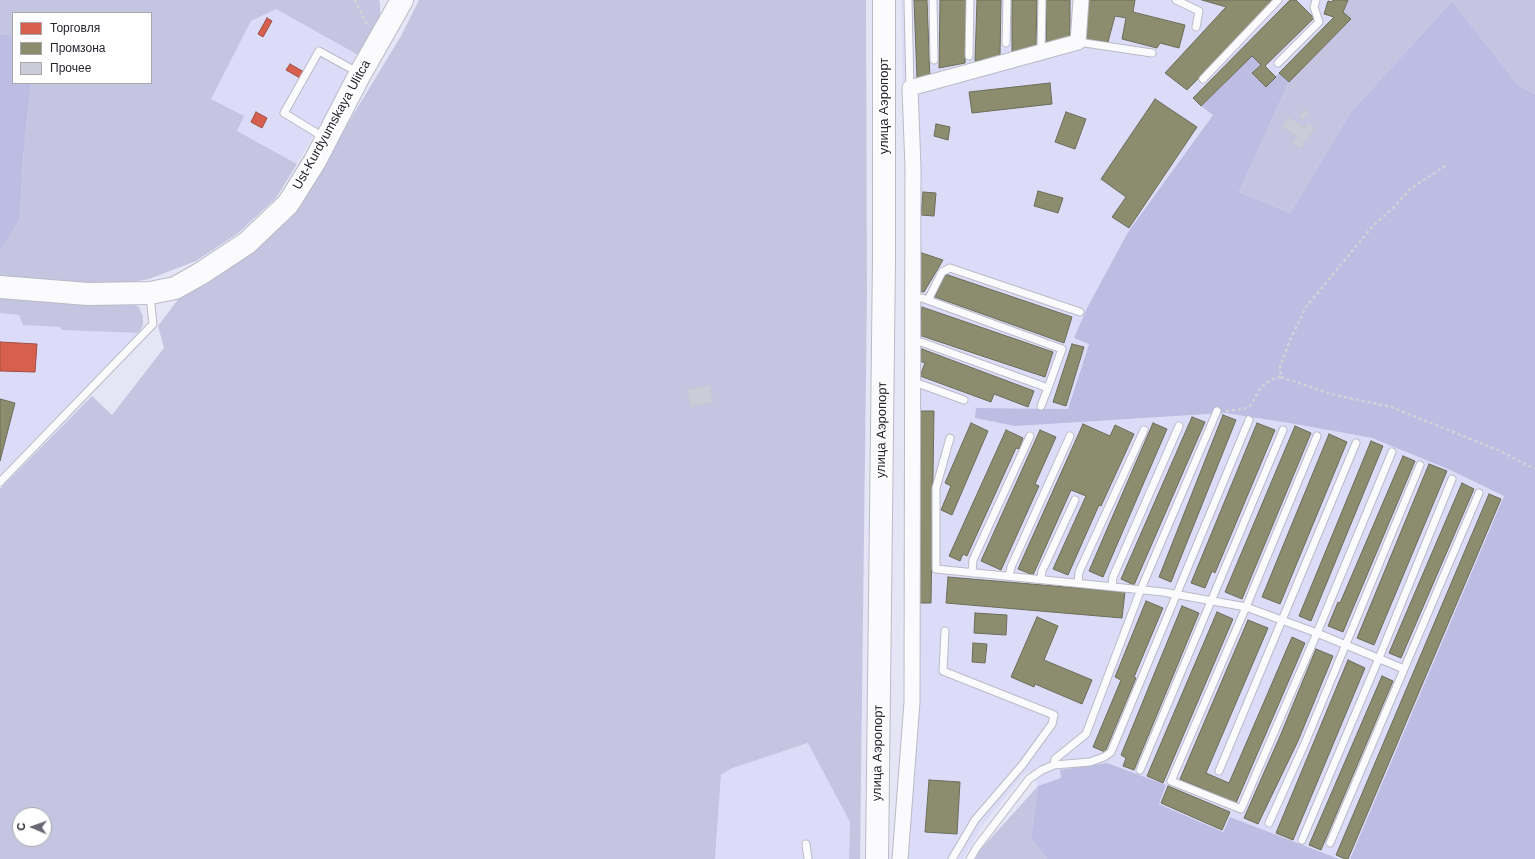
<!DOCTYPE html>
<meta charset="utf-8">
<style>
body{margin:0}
#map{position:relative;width:1535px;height:859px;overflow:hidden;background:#e5e5f6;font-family:Arial,sans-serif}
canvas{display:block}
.legend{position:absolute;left:12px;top:12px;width:140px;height:72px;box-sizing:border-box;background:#fff;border:1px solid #a8a8ac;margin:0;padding:5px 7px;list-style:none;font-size:12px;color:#252530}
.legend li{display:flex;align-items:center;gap:8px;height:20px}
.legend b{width:20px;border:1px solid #a8a8ac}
.north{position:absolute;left:12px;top:807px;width:40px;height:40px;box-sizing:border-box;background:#fff;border:1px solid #a8a8ac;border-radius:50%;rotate:272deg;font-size:11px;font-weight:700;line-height:16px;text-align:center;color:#252530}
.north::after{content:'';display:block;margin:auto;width:14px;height:18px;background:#686875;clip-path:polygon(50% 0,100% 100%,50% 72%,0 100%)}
</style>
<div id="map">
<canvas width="1535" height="859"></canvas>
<ul class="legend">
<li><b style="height:11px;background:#d6604d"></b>Торговля</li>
<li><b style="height:11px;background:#8c8c6e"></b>Промзона</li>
<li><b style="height:11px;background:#ccccd9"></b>Прочее</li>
</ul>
<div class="north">С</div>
</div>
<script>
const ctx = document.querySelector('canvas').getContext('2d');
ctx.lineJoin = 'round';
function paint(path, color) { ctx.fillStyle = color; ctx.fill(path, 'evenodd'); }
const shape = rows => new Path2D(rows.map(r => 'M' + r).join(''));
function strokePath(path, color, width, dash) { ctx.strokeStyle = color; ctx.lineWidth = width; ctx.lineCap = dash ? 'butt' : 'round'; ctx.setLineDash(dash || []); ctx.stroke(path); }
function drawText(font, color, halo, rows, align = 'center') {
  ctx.font = font + ' Arial,sans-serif'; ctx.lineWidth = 4; ctx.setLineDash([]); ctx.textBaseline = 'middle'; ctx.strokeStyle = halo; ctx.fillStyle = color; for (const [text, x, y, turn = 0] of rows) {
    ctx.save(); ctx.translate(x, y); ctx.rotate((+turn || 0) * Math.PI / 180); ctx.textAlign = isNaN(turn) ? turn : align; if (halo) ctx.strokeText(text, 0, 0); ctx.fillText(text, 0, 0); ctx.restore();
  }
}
const built = shape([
 [901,0,1348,0,1351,19,1279,73,1266,87,1252,73,1202,107,1213,114,1128,232,1087,308,1074,338,1089,343,1068,409,976,408,1082,421,1152,418,1225,413,1295,424,1372,438,1448,469,1504,496,1350,859,1339,859,1231,817,1223,832,1159,804,1166,785,1061,770,1062,778,1038,786,1031,770,1024,774,982,826,963,859,906,859,919,252,903,93],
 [276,8,360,56,297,164,236,131,210,99,251,21],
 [0,313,20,315,23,325,60,327,63,330,138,333,0,475],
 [809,743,850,822,849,859,715,859,721,775,730,769]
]);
const green = shape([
 [0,0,379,0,380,2,380,15,378,23,360,56,276,9,251,21,211,99,244,116,237,131,297,164,276,198,237,234,196,261,149,279,120,284,0,281,0,252,20,219,23,159,31,83,151,83,151,13,13,13,13,35,0,34],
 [419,0,866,0,867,295,860,859,849,859,850,822,808,743,730,769,721,775,715,859,0,859,0,489,92,396,112,415,164,348,158,326,180,297,294,212,401,36],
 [20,815,44,815,44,839,20,839],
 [1348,0,1535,0,1535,94,1519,86,1452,1,1350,113,1290,213,1239,192,1289,82,1351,19,1343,12],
 [0,296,131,304,139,307,143,317,143,325,138,333,62,330,60,327,23,325,19,315,0,313],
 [1038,786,1031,838,1047,859,975,859,981,849]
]);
const forest = shape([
 [1452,1,1519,86,1535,94,1535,859,1350,859,1504,496,1448,469,1372,438,1295,424,1225,413,1015,426,975,418,976,408,1068,409,1089,344,1074,338,1087,308,1128,232,1213,115,1201,106,1252,56,1261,65,1252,73,1266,87,1279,73,1289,82,1239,192,1290,213,1350,113],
 [0,34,13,35,13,83,31,83,23,159,20,219,0,252],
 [1107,763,1166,785,1159,804,1223,832,1230,817,1339,859,1047,859,1031,838,1038,786,1061,778,1060,770]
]);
const shops = shape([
 [267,18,272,21,263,37,258,34,267,18],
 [290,64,304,72,300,78,286,70,290,64],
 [256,112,267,118,262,128,251,122,256,112],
 [0,342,37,344,35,372,0,371,0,342]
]);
const industry = shape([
 [914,0,927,0,930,79,917,79,914,0],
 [940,0,966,0,965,63,939,68,940,0],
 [977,0,1001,0,1000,56,975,61,977,0],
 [1012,0,1037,0,1036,45,1012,52,1012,0],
 [1046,0,1070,0,1070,39,1046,44,1046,0],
 [1087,0,1135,0,1133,12,1185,25,1179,48,1160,43,1157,48,1122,39,1126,18,1115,16,1108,42,1084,39,1087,0],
 [1202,0,1271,0,1270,5,1187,90,1165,73,1226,7,1202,0],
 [1290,0,1296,0,1314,18,1265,66,1276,77,1266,87,1252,73,1261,65,1252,56,1201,106,1193,98,1290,0],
 [1333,0,1348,0,1343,12,1351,19,1289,82,1279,73,1334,17,1324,14,1328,1,1332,2,1333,0],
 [1050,83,1052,104,972,113,969,92,1050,83],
 [1155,99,1197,127,1129,228,1112,217,1126,197,1101,179,1155,99],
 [1066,112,1086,119,1075,149,1055,142,1066,112],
 [936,124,950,127,948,140,934,136,936,124],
 [1038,191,1063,198,1058,213,1034,206,1038,191],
 [923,192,936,193,934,216,921,215,923,192],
 [919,252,943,260,924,292,920,291,919,252],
 [945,274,1072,317,1064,343,935,297,945,274],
 [922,307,1053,352,1045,377,919,335,922,307],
 [1072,344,1084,347,1066,406,1053,402,1072,344],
 [922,349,1034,391,1028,407,994,394,991,402,920,376,925,363,917,360,922,349],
 [0,399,15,403,0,461,0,399],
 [918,411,934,411,931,603,917,603,918,411],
 [1223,415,1236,420,1171,582,1159,577,1223,415],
 [1192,417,1205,422,1134,585,1121,579,1192,417],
 [971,423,988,431,952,515,941,510,951,486,945,483,971,423],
 [1153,423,1167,429,1103,577,1089,571,1153,423],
 [1257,423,1275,430,1215,573,1212,571,1205,588,1191,583,1257,423],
 [1083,424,1110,436,1115,425,1134,434,1101,506,1099,505,1068,575,1053,569,1086,496,1071,490,1033,575,1018,569,1083,424],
 [1295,426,1311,433,1242,599,1225,592,1295,426],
 [1006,430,1023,438,1019,449,1016,448,967,556,963,554,960,561,949,556,1006,430],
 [1040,430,1056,437,1035,484,1039,486,1001,570,981,561,1040,430],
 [1329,434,1347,442,1280,604,1262,597,1329,434],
 [1371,441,1383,446,1311,621,1299,616,1371,441],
 [1403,456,1415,461,1343,632,1328,626,1338,602,1340,603,1403,456],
 [1429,464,1447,471,1374,645,1357,638,1429,464],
 [1462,483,1474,489,1401,658,1389,653,1462,483],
 [1489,494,1501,499,1348,859,1345,859,1336,855,1489,494],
 [948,577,1125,592,1122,618,946,603,948,577],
 [1146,601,1163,608,1134,677,1136,678,1105,752,1093,747,1121,680,1115,677,1146,601],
 [1182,606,1199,613,1134,770,1123,766,1126,758,1121,755,1182,606],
 [1217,612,1233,619,1163,783,1147,776,1217,612],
 [975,613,1007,615,1006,635,974,633,975,613],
 [1037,617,1058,626,1044,660,1092,680,1082,704,1035,684,1034,687,1011,677,1037,617],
 [1248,620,1268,628,1206,773,1229,783,1292,637,1305,643,1236,803,1180,779,1248,620],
 [973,643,987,644,985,663,972,662,973,643],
 [1316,649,1333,656,1298,741,1258,824,1244,818,1281,734,1316,649],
 [1348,660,1365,668,1293,840,1276,833,1348,660],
 [1382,676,1393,681,1321,850,1309,845,1382,676],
 [929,780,960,782,957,834,925,832,929,780],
 [1168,786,1230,812,1222,830,1161,803,1168,786]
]);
const building = shape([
 [1305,109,1309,112,1303,120,1299,117,1305,109],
 [1289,117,1305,128,1308,123,1315,128,1300,148,1292,143,1297,137,1282,126,1289,117],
 [710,385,713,402,691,407,687,390,710,385]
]);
const path = shape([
 [355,0,367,25],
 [1281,377,1331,394,1391,407,1498,450,1535,469],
 [1226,411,1244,409,1251,405,1261,387,1273,379,1281,377,1280,367,1290,340,1306,307,1372,227,1395,206,1410,189,1448,164]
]);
const lane = shape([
 [908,0,910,88],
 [933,0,934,60],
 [1176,0,1199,11,1196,27],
 [1078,42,1152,53],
 [1006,43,1007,0],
 [1041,53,1042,0],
 [969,56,970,0],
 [1278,63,1319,22,1314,7,1316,0],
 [1203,79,1278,0],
 [325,138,284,113,319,51,359,73],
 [928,300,942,272,950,268,1080,312],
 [913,342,921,342,1048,388,1062,349,922,298,913,298],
 [912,384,920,384,964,400],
 [1041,406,1048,388],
 [1317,436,1246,607,1171,781,1241,809,1317,633,1392,452],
 [950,438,936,488,936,569,1163,592,1246,607,1317,633,1404,669],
 [0,482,153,324,150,296],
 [972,573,973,560,1030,436],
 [1009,576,1011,567,1070,436],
 [1041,579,1042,571,1075,500],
 [1078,583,1079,572,1144,430],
 [1112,586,1113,577,1179,426],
 [945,631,943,671,1054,715,1052,724,1023,764,975,820,952,859],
 [1054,765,1055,759,1086,734,1141,589,1217,411],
 [1140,770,1283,430],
 [1219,771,1356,443],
 [1269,823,1305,743,1420,465],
 [1302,840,1379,658,1452,479],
 [1330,843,1479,493],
 [806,844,808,859],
 [970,859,977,847,1029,779,1042,770,1054,765,1090,762,1104,757,1111,752,1249,420]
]);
const street = shape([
 [900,859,912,702,913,168,910,88,1078,42,1081,0]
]);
const primary = shape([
 [0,287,88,294,150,293,175,288,200,274,247,243,288,204,315,161,360,74,402,0],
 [877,859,884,258,884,0]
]);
const streetNames = [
 ["улица Аэропорт",884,106,-90],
 ["Ust-Kurdyumskaya Ulitca",332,125,-61],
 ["улица Аэропорт",882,430,-89],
 ["улица Аэропорт",878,753,-89]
];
paint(built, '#dcdcf8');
paint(green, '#c5c5e2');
paint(forest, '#bdbce3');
paint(shops, '#d6604d');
strokePath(shops, '#a14e44', 1);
paint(industry, '#8c8c6e');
strokePath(industry, '#6d6d5b', 1);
paint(building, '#ccccd9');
strokePath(building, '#c6c6d3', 1);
strokePath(lane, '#babac7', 9);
strokePath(street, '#babac7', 17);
strokePath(primary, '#babac7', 24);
strokePath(path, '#d2d2d7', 2.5, [3, 3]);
strokePath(lane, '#fbfbfe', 7);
strokePath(street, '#fbfbfe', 15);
strokePath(primary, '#fbfbfe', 22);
drawText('13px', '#252530', '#fff', streetNames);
</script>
